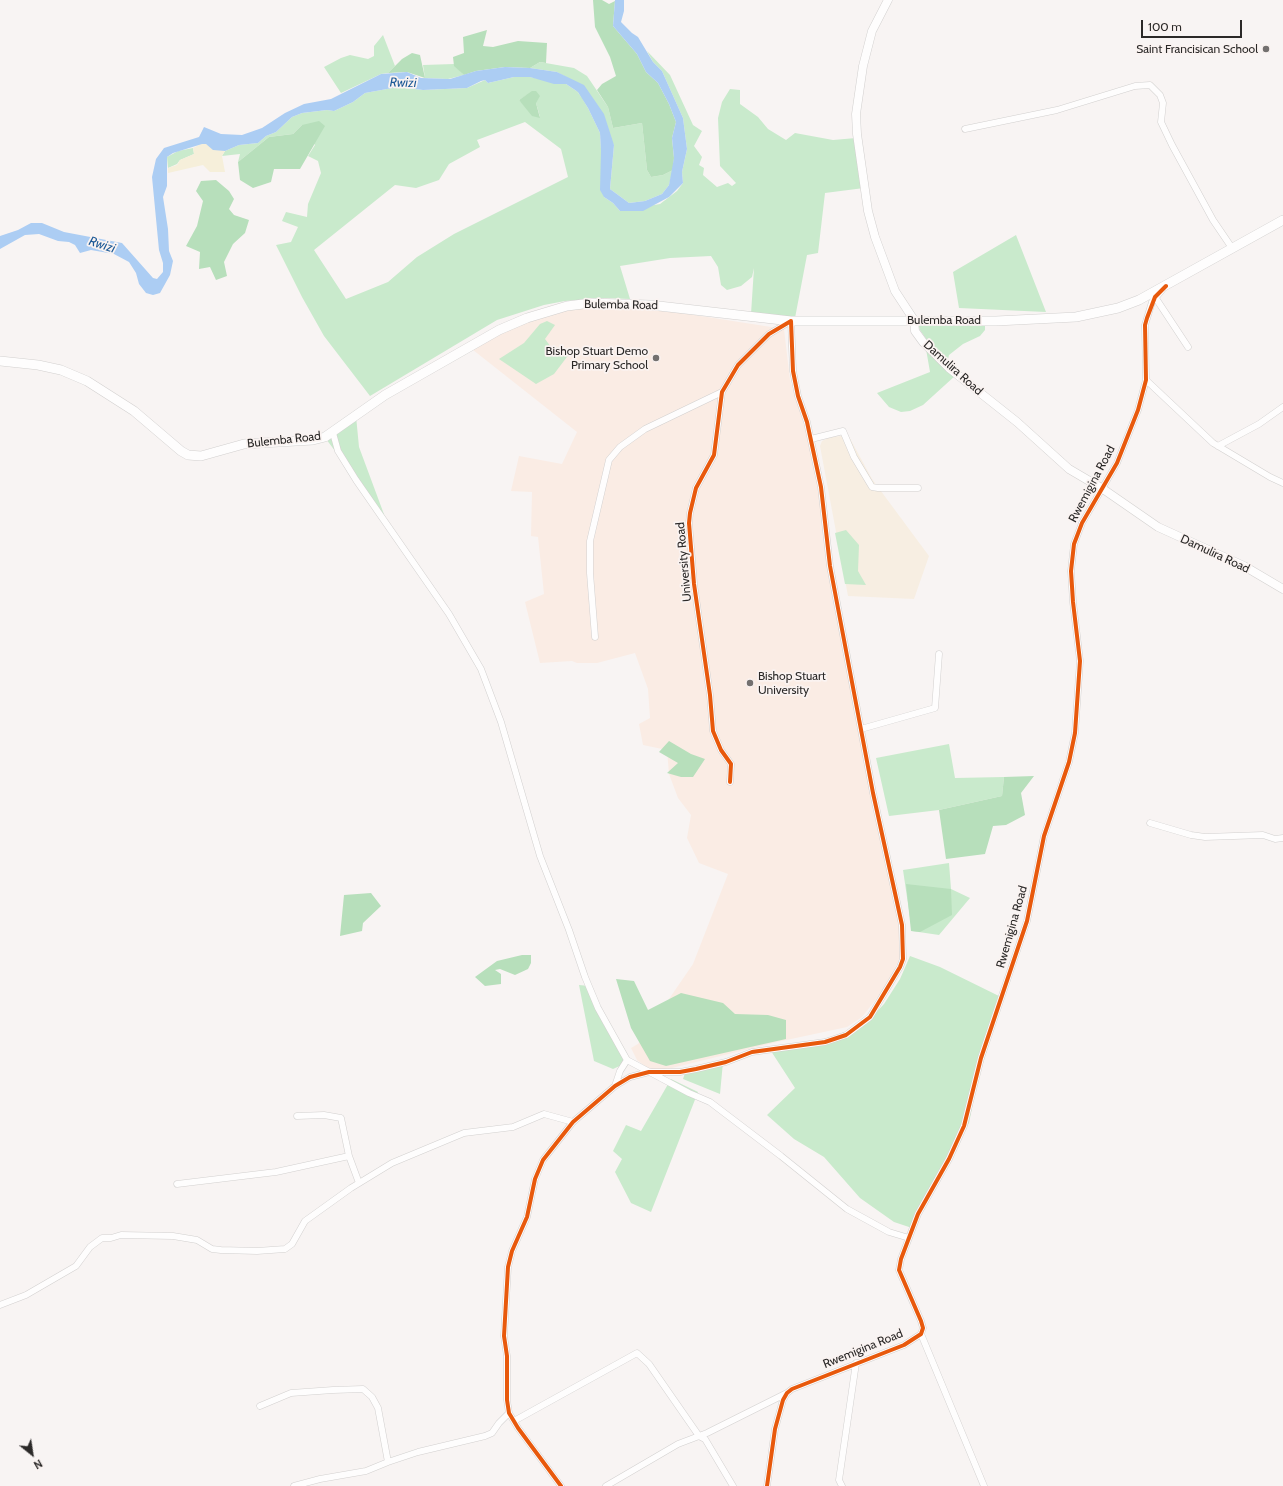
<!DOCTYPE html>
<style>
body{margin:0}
#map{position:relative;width:1283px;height:1486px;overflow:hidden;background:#f8f4f3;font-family:Cabin,sans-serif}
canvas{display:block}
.north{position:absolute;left:12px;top:1434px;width:40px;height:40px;-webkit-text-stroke:3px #faf3f1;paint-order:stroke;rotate:150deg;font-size:11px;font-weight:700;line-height:16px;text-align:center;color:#2b2928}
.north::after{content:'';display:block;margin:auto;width:14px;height:18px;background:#2b2928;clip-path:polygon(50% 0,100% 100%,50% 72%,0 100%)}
.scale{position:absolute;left:1141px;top:20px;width:101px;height:18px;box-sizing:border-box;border:2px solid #2b2928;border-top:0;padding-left:5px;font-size:12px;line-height:14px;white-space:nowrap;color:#2b2928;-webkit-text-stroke:3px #faf3f1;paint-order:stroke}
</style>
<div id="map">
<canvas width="1283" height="1486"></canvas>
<div class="north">N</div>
<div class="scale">100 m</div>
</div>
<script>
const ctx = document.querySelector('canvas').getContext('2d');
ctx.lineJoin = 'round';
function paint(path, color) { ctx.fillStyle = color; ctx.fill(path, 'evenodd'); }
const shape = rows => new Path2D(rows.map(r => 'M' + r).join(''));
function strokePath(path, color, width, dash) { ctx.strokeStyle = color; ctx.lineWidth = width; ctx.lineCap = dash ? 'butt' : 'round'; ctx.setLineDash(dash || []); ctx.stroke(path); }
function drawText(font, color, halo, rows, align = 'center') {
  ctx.font = font + ' Cabin,sans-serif'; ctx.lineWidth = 3.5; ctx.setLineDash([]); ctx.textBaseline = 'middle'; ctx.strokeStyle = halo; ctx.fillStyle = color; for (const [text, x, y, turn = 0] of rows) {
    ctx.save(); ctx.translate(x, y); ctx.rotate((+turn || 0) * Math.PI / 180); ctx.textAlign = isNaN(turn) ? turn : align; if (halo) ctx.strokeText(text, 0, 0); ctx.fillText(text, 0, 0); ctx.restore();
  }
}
const commercial = shape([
 [847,433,872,479,929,556,914,599,848,596,820,446,822,441,830,437,841,436]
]);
const education = shape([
 [606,307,675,312,784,329,790,380,809,440,819,491,902,936,900,957,888,984,862,1017,847,1027,777,1042,672,1068,656,1070,646,1067,637,1060,631,1048,638,1044,693,964,728,874,699,863,687,838,691,815,678,798,669,774,667,750,643,745,639,724,650,718,648,689,635,653,597,663,577,663,572,661,540,663,525,602,544,594,538,537,531,536,532,492,511,491,519,456,562,464,577,432,468,346,561,309]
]);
const green = shape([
 [383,35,395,66,388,73,381,74,341,93,324,67,341,58,350,55,368,59,374,56,374,46],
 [647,51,670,75,693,125,702,131,694,146,702,157,699,165,704,168,703,175,717,187,728,183,732,186,736,183,720,166,718,118,722,102,730,89,740,90,740,104,758,117,768,129,786,140,795,133,833,140,856,138,864,188,825,193,818,253,807,255,795,318,751,314,754,268,752,277,741,286,727,290,721,285,718,267,711,256,670,258,620,266,630,299,605,298,565,301,544,305,497,320,370,396,324,336,302,297,276,245,291,242,298,227,282,221,286,212,307,217,308,204,321,173,318,161,308,156,315,145,302,125,293,134,269,137,238,162,240,154,222,156,225,151,239,145,258,143,266,136,276,132,292,117,302,113,327,110,334,111,353,102,365,93,398,87,423,90,467,88,485,80,488,83,514,77,530,77,566,84,578,92,588,108,600,133,604,197,613,203,620,211,660,204,677,191,683,183,682,172,687,149,683,118,662,71,653,62],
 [527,95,536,103,540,117,519,100],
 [525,122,561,149,568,177,454,234,417,257,388,282,346,299,314,250,395,185,416,188,439,180,449,164,480,147,477,140],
 [540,62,574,68,587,76,608,107,613,128,642,123,647,170,651,177,663,175,673,170,669,185,662,194,645,201,629,203,610,189,614,145,568,78,557,72,530,68],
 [454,64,464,75,448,79,425,78,423,65],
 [193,148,194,154,180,160,177,164,168,168,167,157,178,151],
 [1016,235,1046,312,959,308,953,272],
 [985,320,985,330,980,336,963,344,949,355,948,359,929,343,920,330,917,321],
 [547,321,555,325,545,339,551,347,573,349,554,374,536,384,499,359,524,343,540,324],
 [926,349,956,375,923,405,910,411,901,412,889,407,877,393,930,372],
 [356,416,359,447,385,517,326,439],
 [846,530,859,545,858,571,866,585,845,584,835,533],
 [949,744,955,778,1004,777,1002,796,939,810,889,816,876,758],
 [949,863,951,889,970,898,939,935,912,931,903,870],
 [910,956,940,967,1003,998,977,1083,969,1123,912,1228,894,1222,860,1198,824,1157,794,1139,767,1115,795,1088,769,1048,826,1040,866,1023,884,1004,900,979],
 [579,985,589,986,601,1010,628,1055,624,1064,613,1069,594,1061],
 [723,1062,720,1094,683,1079,685,1073],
 [671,1079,698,1092,651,1212,631,1203,615,1172,622,1159,613,1151,626,1125,641,1131]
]);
const forest = shape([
 [593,0,602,0,609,4,615,1,613,26,637,54,646,72,658,83,669,104,676,122,672,138,674,158,673,170,663,175,651,177,647,170,642,123,613,128,608,107,597,90,602,84,616,76,610,57,595,27],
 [487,30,483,46,493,47,518,41,547,43,546,63,540,62,530,68,505,67,476,71,464,75,454,66,453,57,464,53,463,37],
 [412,53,420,55,425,78,407,72,388,73,402,59],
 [532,91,536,91,540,96,536,103,540,118,532,116,519,100],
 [319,121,325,126,300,169,274,169,271,182,253,188,240,180,238,162,269,137,293,134,302,125],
 [216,180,229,191,234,199,229,209,234,215,249,220,245,233,233,244,224,262,227,276,216,280,210,267,199,269,200,252,186,246,197,226,203,201,196,191,201,181],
 [669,741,691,754,705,759,693,777,681,777,667,773,678,763,659,752],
 [1034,776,1021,793,1025,815,1006,825,993,826,985,854,946,859,939,810,1002,796,1004,777],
 [906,884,951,889,952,915,920,932,911,931],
 [371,893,381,906,363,923,362,931,340,936,344,895],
 [522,955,531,955,531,963,528,969,515,975,500,969,495,970,501,974,501,984,485,986,475,977,497,961],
 [616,979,634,981,648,1010,681,993,723,1003,735,1014,768,1015,786,1020,786,1039,666,1066,650,1061,631,1028]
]);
const sand = shape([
 [201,144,206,144,225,151,222,156,225,172,210,172,203,165,168,173,168,168,177,165,180,160,194,154,193,148]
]);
const water = shape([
 [615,0,624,0,624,11,621,22,632,33,638,37,653,62,662,71,683,118,687,149,682,172,683,183,669,197,643,211,620,211,613,203,604,197,600,190,601,151,600,133,588,108,578,92,566,84,554,84,530,77,514,77,488,83,485,80,481,81,467,88,423,90,398,87,365,93,353,102,334,111,327,110,302,113,292,117,276,132,266,136,258,143,239,145,225,151,213,150,206,144,202,144,173,153,167,157,167,186,163,197,168,229,169,251,173,261,170,275,160,293,153,295,146,293,139,284,136,273,129,262,114,254,91,250,80,253,75,245,69,242,58,241,39,234,25,235,0,249,0,236,18,230,31,223,42,223,64,232,122,243,153,278,157,279,163,272,163,263,159,250,152,177,156,159,164,148,199,137,204,127,221,134,242,135,262,128,285,113,304,104,331,99,381,74,407,72,421,78,450,79,476,71,505,67,530,68,557,72,584,85,604,114,614,145,610,189,629,203,645,201,662,194,669,185,674,158,672,138,676,122,669,104,658,83,646,72,637,54,613,26]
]);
const minor = shape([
 [965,129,1057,110,1135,86,1150,85,1160,95,1163,103,1161,122,1172,145,1213,220,1232,248],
 [1155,297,1188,347],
 [1146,380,1213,443,1270,477,1283,483],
 [333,433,338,451,356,480,449,614,481,669,501,722,540,856,569,930,585,977,598,1008,627,1060,689,1093,710,1102,781,1156,847,1209,889,1232,909,1238],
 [811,439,843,431,854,457,872,487,878,488,918,488],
 [1218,446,1259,424,1283,407],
 [595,637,590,573,590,541,609,460,620,447,645,429,722,392],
 [861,729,935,708,939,654],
 [1150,823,1191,835,1205,837,1263,835,1275,839,1283,838],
 [615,1086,620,1071,627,1060],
 [297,1116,324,1115,341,1118,349,1156],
 [177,1184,276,1172,349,1156,359,1183],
 [0,1305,26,1295,76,1266,90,1247,102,1238,111,1238,121,1235,173,1236,197,1240,212,1249,221,1250,257,1251,285,1249,292,1244,305,1221,351,1188,392,1163,464,1133,513,1127,544,1114,573,1122],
 [921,1334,984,1486],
 [260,1406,291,1393,333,1390,363,1389,372,1397,378,1408,388,1462,418,1452,485,1436,492,1433,499,1423,509,1413],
 [514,1421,637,1353,649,1364,699,1436,705,1439,733,1486],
 [294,1486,320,1479,366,1471,388,1462],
 [561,1486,518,1428,509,1413,507,1400,507,1356,504,1336,508,1267,512,1251,527,1217,535,1179,543,1160,573,1122,615,1086,630,1077,649,1072,680,1072,696,1069,726,1062,752,1052,825,1042,846,1035,870,1017,900,967,903,959,902,925,873,793,830,566,821,487,807,422,798,396,793,371,791,321,769,334,738,365,722,392,714,455,696,488,690,513,689,523,694,584,710,695,713,731,721,750,731,764,730,782],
 [606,1486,678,1444,707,1433,787,1393],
 [767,1486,775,1429,783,1400,787,1393,792,1389,904,1345,921,1334,923,1328,921,1321,899,1270,901,1259,918,1214,949,1159,964,1126,981,1058,1027,921,1044,836,1069,762,1075,733,1080,661,1073,602,1071,571,1074,544,1082,523,1117,463,1138,410,1146,380,1145,325,1152,302,1162,290],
 [842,1486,839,1480,856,1363]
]);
const tertiary = shape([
 [888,0,872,31,863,66,856,114,857,134,868,211,875,237,895,291,914,320,915,331,923,342,949,368,1017,422,1069,469,1103,489,1158,527,1244,566,1283,589]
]);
const secondary = shape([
 [0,361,38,365,61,370,87,381,134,411,181,451,188,455,201,456,244,444,313,440,325,437,385,395,499,330,527,318,567,306,591,303,650,305,791,321,996,321,1076,317,1118,308,1139,300,1283,220]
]);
const cycleway = shape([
 [561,1486,518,1428,509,1413,507,1400,507,1356,504,1336,508,1267,512,1251,527,1217,535,1179,543,1160,573,1122,615,1086,630,1077,649,1072,680,1072,696,1069,726,1062,752,1052,825,1042,846,1035,870,1017,900,967,903,959,902,925,873,793,830,566,821,487,807,422,798,396,793,371,791,321,769,334,738,365,722,392,714,455,696,488,690,513,689,523,694,584,710,695,713,731,721,750,731,764,730,782],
 [767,1486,775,1429,783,1400,787,1393,792,1389,904,1345,921,1334,923,1328,921,1321,899,1270,901,1259,918,1214,949,1159,964,1126,981,1058,1027,921,1044,836,1069,762,1075,733,1080,661,1073,602,1071,571,1074,544,1082,523,1117,463,1138,410,1146,380,1145,325,1147,318,1155,297,1166,286]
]);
const markers = [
 [1266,49,4,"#73706f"],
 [656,358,4,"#73706f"],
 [750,683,4,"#73706f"]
];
const poiNames = [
 ["Saint Francisican School",1258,49],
 ["Bishop Stuart Demo",648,351],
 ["Primary School",648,365],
 ["Bishop Stuart",758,676,"left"],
 ["University",758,690,"left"]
];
const streetNames = [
 ["Bulemba Road",621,305,1],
 ["Bulemba Road",944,320],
 ["Damulira Road",953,368,42],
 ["Bulemba Road",284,440,-6],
 ["Rwemigina Road",1092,484,-62],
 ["Damulira Road",1215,554,25],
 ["University Road",684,562,-95],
 ["Rwemigina Road",1012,927,-74],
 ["Rwemigina Road",863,1349,-22]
];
const waterNames = [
 ["Rwizi",403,83,1],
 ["Rwizi",102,245,18]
];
paint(commercial, '#f7eee2');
paint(education, '#faece4');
paint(green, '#c9eacc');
paint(forest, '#b7dfbb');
paint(sand, '#f6efda');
paint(water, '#accdf3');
strokePath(minor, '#d2d0cf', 7);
strokePath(tertiary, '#d2d0cf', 9);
strokePath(secondary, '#d2d0cf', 10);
strokePath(minor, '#fefdfd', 6);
strokePath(tertiary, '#fefdfd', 8);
strokePath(secondary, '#fefdfd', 9);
strokePath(cycleway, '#e8590c', 4);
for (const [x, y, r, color] of markers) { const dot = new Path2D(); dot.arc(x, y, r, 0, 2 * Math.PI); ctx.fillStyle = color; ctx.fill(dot); strokePath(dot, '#faf3f1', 1.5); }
drawText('12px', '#2b2928', '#faf3f1', poiNames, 'right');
drawText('12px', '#2b2928', '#faf3f1', streetNames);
drawText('italic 13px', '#1c5996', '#faf3f1', waterNames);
</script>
